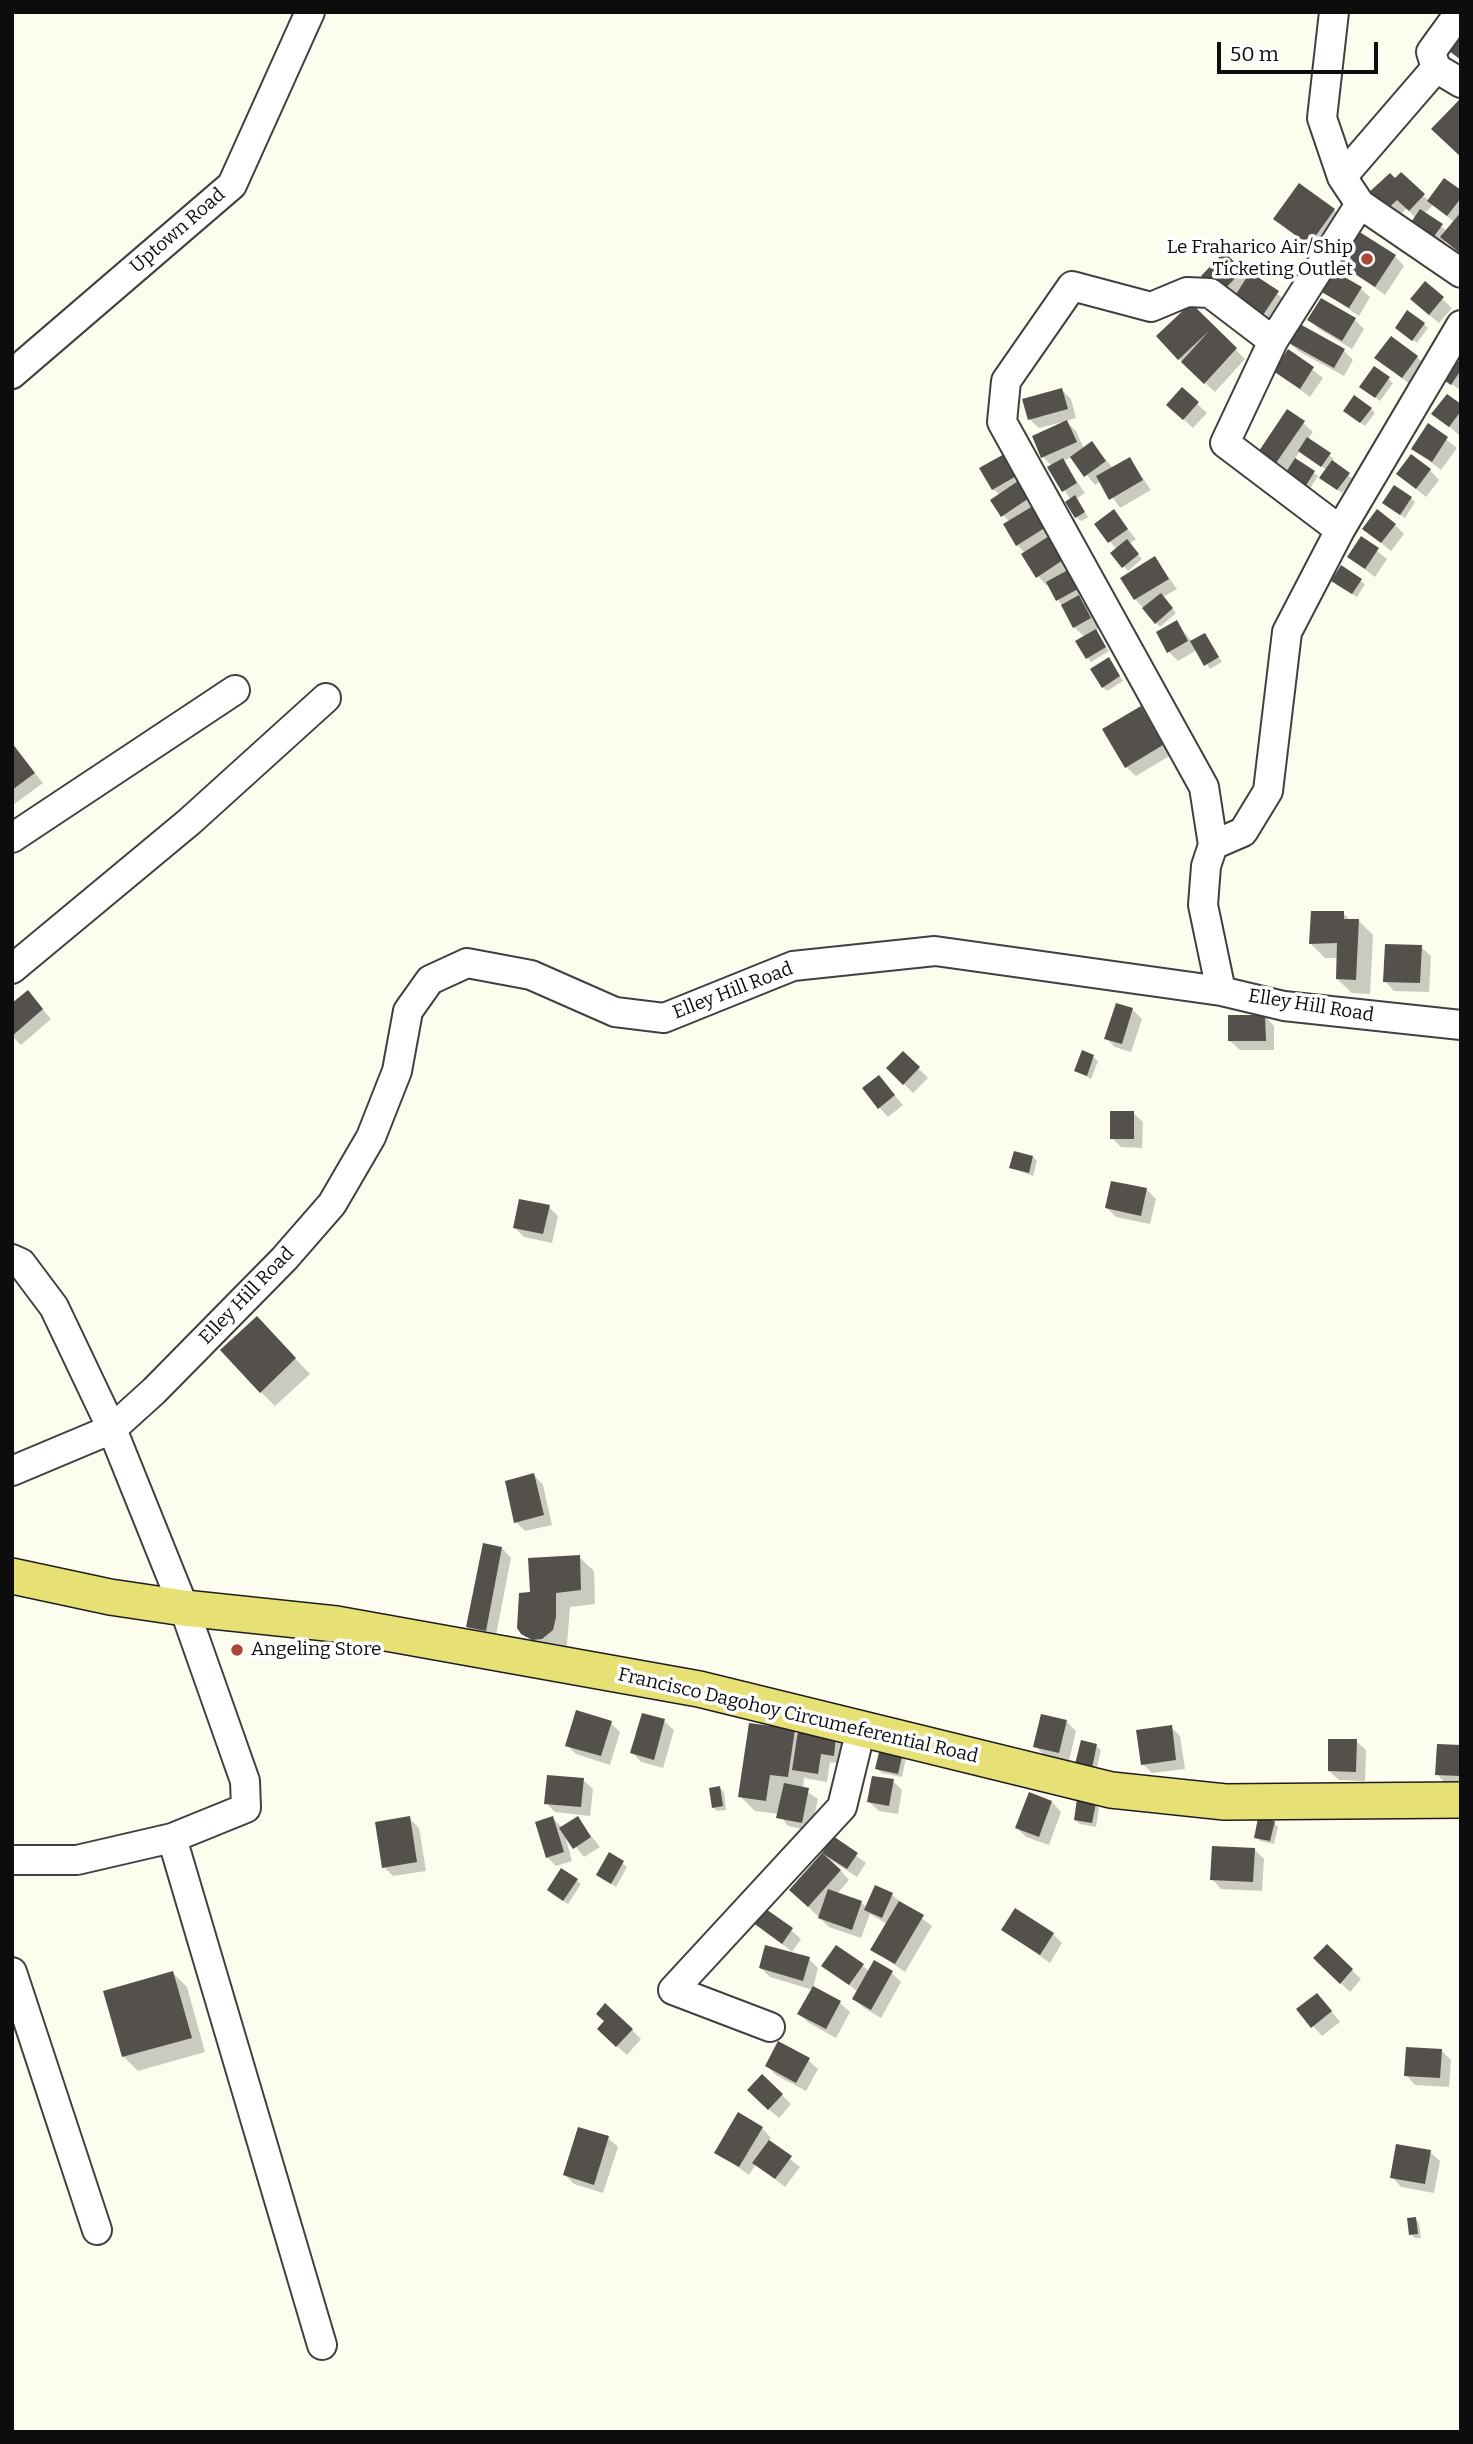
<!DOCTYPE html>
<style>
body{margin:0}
#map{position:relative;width:1473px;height:2444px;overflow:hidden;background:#fdfdef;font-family:Bitter,serif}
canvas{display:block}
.frame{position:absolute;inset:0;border:14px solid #0d0d0d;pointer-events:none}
.scale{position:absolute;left:1217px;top:42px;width:161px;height:32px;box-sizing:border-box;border:4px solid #0d0d0d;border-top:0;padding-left:9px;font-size:21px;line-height:24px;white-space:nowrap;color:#0d0d0d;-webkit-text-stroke:5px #fff;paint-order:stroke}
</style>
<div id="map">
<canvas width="1473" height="2444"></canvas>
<div class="frame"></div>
<div class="scale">50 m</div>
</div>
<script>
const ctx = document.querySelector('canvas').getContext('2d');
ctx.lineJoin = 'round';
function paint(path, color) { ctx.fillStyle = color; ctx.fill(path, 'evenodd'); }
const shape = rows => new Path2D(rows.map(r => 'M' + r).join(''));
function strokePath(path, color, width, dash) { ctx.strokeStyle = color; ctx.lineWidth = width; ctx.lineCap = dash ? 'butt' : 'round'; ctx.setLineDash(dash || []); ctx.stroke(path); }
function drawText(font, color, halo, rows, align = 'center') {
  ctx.font = font + ' Bitter,serif'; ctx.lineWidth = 7; ctx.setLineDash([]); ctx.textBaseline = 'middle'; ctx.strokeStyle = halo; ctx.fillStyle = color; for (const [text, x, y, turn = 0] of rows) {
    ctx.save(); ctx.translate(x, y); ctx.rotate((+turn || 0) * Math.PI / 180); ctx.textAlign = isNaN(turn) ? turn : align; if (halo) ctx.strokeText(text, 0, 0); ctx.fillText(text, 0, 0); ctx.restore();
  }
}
const shadow = shape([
 [1401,174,1429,201,1461,192,1461,252,1446,241,1440,250,1407,208,1394,220,1369,194],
 [1433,205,1454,222,1447,231,1424,214],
 [1334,210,1343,219,1319,253,1276,219],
 [1224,254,1249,278,1251,275,1288,302,1271,326,1204,276],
 [1395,256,1404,266,1385,295,1340,262],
 [1425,284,1452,308,1439,323,1422,309],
 [1360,288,1370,297,1359,316,1322,291],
 [1191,305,1245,359,1215,392,1179,359],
 [1309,320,1355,320,1364,329,1352,349,1319,329],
 [1424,324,1428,328,1417,343,1401,332],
 [1289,342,1344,351,1353,360,1344,376,1298,351],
 [1288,351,1323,378,1310,397,1275,371],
 [1417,357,1426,366,1412,386,1377,358],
 [1461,365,1461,390,1449,383],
 [1375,369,1393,383,1380,401,1366,391],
 [1062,390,1071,399,1076,418,1065,421,1076,431,1084,449,1091,443,1113,468,1130,459,1151,490,1120,508,1101,481,1095,485,1072,457,1063,461,1085,493,1076,499,1088,517,1081,521,1076,517,1067,502,1071,500,1049,468,1052,466,1043,457,1062,422,1039,428,1029,419],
 [1182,390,1207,413,1193,428,1178,414],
 [1461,407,1461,433,1459,435,1434,413],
 [1371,409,1375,413,1365,426,1349,415],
 [1303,423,1313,432,1307,440,1329,455,1334,459,1331,462,1353,479,1342,493,1326,482,1327,470,1300,451,1294,460,1318,476,1309,490,1261,451],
 [1429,426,1457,448,1441,470,1413,448],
 [1005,455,1077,566,1068,572,1081,594,1077,596,1088,607,1099,628,1095,631,1109,651,1091,662,1087,657,1085,637,1074,627,1049,584,1047,586,1038,576,1026,554,1017,545,1010,522,1003,515,1000,495,993,489],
 [1430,470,1439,480,1426,497,1398,474],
 [1411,498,1415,502,1405,518,1388,507],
 [1113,511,1136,539,1129,544,1142,559,1128,571,1112,553,1117,550,1096,524],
 [1395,525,1404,534,1391,551,1364,529],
 [1362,539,1387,559,1375,577,1349,557],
 [1155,558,1177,589,1163,597,1176,613,1160,627,1135,599,1122,578],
 [1342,568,1365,584,1357,597,1337,585],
 [1177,623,1192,642,1204,635,1222,662,1210,669,1197,650,1178,661,1169,652],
 [1112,664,1123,681,1107,691,1103,687],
 [1140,709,1150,718,1171,755,1136,776,1126,767],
 [13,747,43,783,13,805,12,804],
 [1343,913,1351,921,1359,921,1373,935,1370,994,1352,993,1337,979,1338,958,1325,958,1310,943],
 [1421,947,1431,956,1429,992,1394,991,1385,981],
 [28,992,51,1019,21,1045,12,1036,12,1005],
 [1132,1009,1142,1019,1131,1052,1115,1047,1106,1038],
 [1265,1016,1274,1026,1274,1050,1240,1050,1230,1041],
 [903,1053,928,1078,913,1093,888,1068],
 [1093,1057,1098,1061,1091,1079,1076,1071],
 [879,1077,903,1105,888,1117,879,1107],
 [1133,1113,1143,1122,1142,1148,1121,1147,1112,1138],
 [1033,1157,1037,1161,1033,1176,1011,1168],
 [1146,1189,1156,1199,1150,1224,1116,1217,1107,1208],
 [549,1207,558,1216,552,1243,524,1237,515,1228],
 [271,1333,310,1374,275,1406,261,1392],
 [534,1475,543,1485,552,1525,525,1531,516,1522],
 [502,1548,511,1558,495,1640,477,1636,468,1627],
 [579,1557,594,1571,595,1604,570,1607,567,1645,557,1653,534,1642,519,1627,532,1594],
 [643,1715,664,1721,674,1730,663,1768,641,1762,632,1752],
 [1067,1722,1076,1731,1069,1761,1045,1756,1035,1746],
 [611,1723,620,1732,610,1765,576,1754,567,1745],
 [1171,1727,1180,1736,1185,1769,1152,1773,1143,1764],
 [794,1731,799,1736,835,1738,845,1748,842,1764,830,1762,827,1782,804,1778,803,1789,818,1799,811,1831,788,1826,779,1814,755,1811,740,1796],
 [1356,1741,1366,1750,1365,1781,1339,1780,1329,1771],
 [1096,1746,1101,1750,1096,1771,1082,1768],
 [1461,1747,1461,1784,1446,1784,1437,1774],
 [902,1754,906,1758,902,1777,882,1773,877,1769],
 [583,1780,593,1789,590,1816,555,1812,546,1803],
 [893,1781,902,1790,898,1814,879,1811,869,1802],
 [720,1788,724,1792,726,1810,717,1811,713,1807],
 [1052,1802,1061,1812,1049,1845,1026,1837,1017,1828],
 [1095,1804,1099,1808,1096,1827,1080,1824,1075,1820],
 [409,1818,419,1828,426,1871,393,1876,384,1867],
 [552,1818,563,1828,577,1818,600,1847,584,1857,564,1832,572,1861,556,1866,547,1857],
 [1274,1823,1278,1827,1274,1844,1260,1841,1256,1837],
 [833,1839,866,1863,857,1877,831,1860,849,1880,837,1894,861,1902,867,1908,876,1887,892,1895,932,1926,905,1972,873,1950,887,1924,870,1914,861,1938,829,1927,791,1890],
 [1254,1849,1264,1859,1262,1891,1221,1889,1212,1879],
 [610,1855,627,1867,616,1887,598,1875],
 [576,1880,581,1884,568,1904,553,1894],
 [755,1922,791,1930,801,1939,792,1952],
 [1003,1930,1053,1934,1062,1943,1050,1963],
 [1327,1946,1361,1979,1350,1992,1315,1958],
 [809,1959,818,1968,813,1988,840,2003,850,2012,836,2038,809,2023,799,2014,813,1990,770,1977,761,1968],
 [824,1966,863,1966,870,1972,892,1973,901,1982,881,2018,864,2008,854,1999,858,1992],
 [173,1973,187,1987,205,2052,138,2071,124,2057,106,1992],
 [1326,2004,1340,2022,1322,2036,1298,2009],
 [632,2030,641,2039,627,2055,608,2038],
 [1442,2051,1451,2060,1449,2087,1415,2085,1406,2075],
 [808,2060,818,2069,806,2091,776,2075,767,2066],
 [782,2095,791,2104,779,2118,758,2100],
 [762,2128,771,2138,769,2142,800,2167,785,2187,756,2164,749,2175,717,2152],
 [608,2138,618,2147,603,2193,574,2184,565,2175],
 [1430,2152,1440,2161,1434,2193,1401,2187,1392,2177],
 [1415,2219,1419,2223,1421,2238,1415,2238,1411,2234]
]);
const building = shape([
 [1461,17,1461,60,1440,44],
 [1461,98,1461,157,1431,129],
 [1401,172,1425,194,1409,211,1397,200,1384,212,1367,194,1390,173,1395,178],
 [1444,178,1461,190,1461,198,1447,216,1427,201],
 [1299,183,1335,209,1309,245,1273,219],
 [1420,209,1443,224,1430,242,1408,227],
 [1461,212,1461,254,1440,237],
 [1358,231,1396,255,1375,287,1338,263],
 [1224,252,1243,270,1220,294,1201,276],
 [1332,270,1362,287,1349,308,1320,291],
 [1250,272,1279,291,1261,318,1233,299],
 [1425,281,1444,297,1429,315,1410,299],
 [1321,298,1356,318,1342,341,1307,320],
 [1191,303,1237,348,1204,384,1181,362,1209,331,1178,360,1156,336],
 [1407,310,1425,323,1412,341,1395,328],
 [1298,323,1345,349,1334,368,1287,342],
 [1391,336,1418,356,1402,378,1374,358],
 [1288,349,1314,367,1300,389,1273,371],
 [1455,359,1461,363,1461,370,1451,385,1442,379],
 [1374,366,1390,377,1375,398,1359,387],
 [1182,387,1199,402,1183,420,1166,405],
 [1062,388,1068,409,1028,420,1022,399],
 [1447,394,1461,404,1461,411,1449,427,1431,414],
 [1354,395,1372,408,1360,423,1343,411],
 [1287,409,1305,421,1276,463,1259,451],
 [1067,420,1077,442,1041,458,1032,436],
 [1428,423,1448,437,1432,462,1411,449],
 [1307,437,1331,453,1321,467,1298,451],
 [1092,441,1106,461,1084,477,1070,457],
 [1006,453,1018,475,992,490,979,468],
 [1411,454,1431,469,1416,489,1396,474],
 [1130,457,1143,480,1109,500,1096,476],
 [1063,458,1077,483,1062,492,1047,467],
 [1295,458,1315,471,1305,487,1285,474],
 [1332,460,1350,473,1337,490,1319,478],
 [1021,479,1032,496,1001,517,990,500],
 [1394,485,1412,497,1400,515,1382,503],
 [1075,495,1085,512,1075,518,1065,502],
 [1038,503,1051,524,1016,546,1003,524],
 [1114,509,1128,529,1108,543,1094,524],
 [1377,509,1396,524,1381,543,1362,529],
 [1054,533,1069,556,1036,578,1021,554],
 [1361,536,1379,548,1365,569,1347,557],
 [1127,539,1139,554,1122,568,1110,553],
 [1155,556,1169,579,1134,600,1120,578],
 [1341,565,1362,579,1352,594,1331,581],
 [1068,570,1078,589,1056,601,1046,582],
 [1161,593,1173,608,1155,624,1142,608],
 [1079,595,1091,618,1073,628,1061,605],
 [1177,620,1188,641,1167,653,1156,632],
 [1096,629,1106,647,1086,659,1075,641],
 [1205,633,1219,657,1204,666,1190,641],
 [1109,657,1120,676,1102,688,1090,669],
 [1141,706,1163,745,1125,768,1102,729],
 [12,743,35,773,12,790],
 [1311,911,1344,911,1344,919,1359,919,1356,980,1336,979,1337,943,1309,944],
 [1385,944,1422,945,1420,983,1383,982],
 [28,990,43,1009,12,1036,12,1003],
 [1116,1003,1133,1008,1122,1044,1104,1039],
 [1228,1015,1265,1015,1266,1041,1228,1041],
 [1082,1050,1094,1055,1087,1076,1074,1071],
 [903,1051,920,1067,903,1085,886,1068],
 [879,1075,895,1095,878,1109,862,1088],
 [1110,1111,1134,1111,1134,1139,1110,1139],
 [1014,1151,1033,1156,1029,1173,1009,1168],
 [1111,1181,1147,1188,1141,1216,1105,1208],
 [519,1199,550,1205,543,1234,513,1228],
 [257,1316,296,1358,260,1393,220,1350],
 [534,1473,544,1515,514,1523,505,1481],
 [483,1543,502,1547,486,1631,466,1627],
 [580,1555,581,1590,556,1593,556,1617,553,1630,542,1639,532,1640,521,1634,517,1628,519,1593,530,1592,528,1558],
 [576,1710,612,1721,601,1756,565,1746],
 [642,1713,665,1719,654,1760,630,1753],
 [1041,1714,1067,1720,1059,1753,1033,1747],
 [749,1723,795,1729,788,1777,770,1775,766,1801,738,1797],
 [1172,1725,1176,1760,1141,1765,1136,1730],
 [798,1731,836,1736,834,1756,821,1754,818,1774,792,1770],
 [1328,1739,1357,1739,1356,1772,1328,1771],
 [1081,1740,1097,1744,1092,1768,1075,1764],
 [1437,1744,1461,1745,1461,1776,1435,1775],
 [880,1748,903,1752,898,1774,875,1769],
 [547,1775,584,1778,581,1807,544,1804],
 [872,1776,894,1779,889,1806,867,1802],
 [784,1783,809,1788,802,1823,776,1818],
 [720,1786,723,1806,712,1808,709,1788],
 [1029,1792,1052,1801,1039,1837,1015,1828],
 [1077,1799,1096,1803,1092,1823,1074,1820],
 [410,1816,417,1862,382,1868,375,1822],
 [553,1816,564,1852,546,1858,535,1822],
 [578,1816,591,1837,573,1849,559,1828],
 [1258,1818,1275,1821,1270,1841,1254,1838],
 [833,1836,858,1853,847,1869,822,1853],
 [1212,1846,1255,1848,1253,1882,1210,1880],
 [609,1852,624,1861,611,1884,596,1875],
 [822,1853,841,1870,808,1907,789,1890],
 [561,1868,578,1879,563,1901,547,1890],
 [875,1885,893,1893,882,1918,864,1910],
 [828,1889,862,1901,852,1930,818,1918],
 [899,1901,924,1915,895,1964,870,1950],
 [763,1907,793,1928,782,1944,752,1922],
 [1015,1908,1054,1933,1040,1955,1001,1930],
 [1327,1944,1353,1969,1340,1984,1313,1958],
 [765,1945,810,1957,803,1981,759,1968],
 [836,1945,864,1964,849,1985,821,1966],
 [874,1960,893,1971,871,2010,852,1999],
 [173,1971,192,2038,122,2057,103,1991],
 [813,1986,841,2001,826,2029,797,2014],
 [1317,1993,1332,2011,1311,2028,1296,2009],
 [605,2003,633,2029,616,2047,597,2029,604,2021,596,2014],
 [778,2041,810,2058,796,2083,765,2066],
 [1406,2047,1442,2049,1440,2078,1404,2076],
 [762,2074,783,2094,768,2110,747,2090],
 [738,2112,763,2127,739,2167,714,2153],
 [578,2127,609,2136,594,2185,563,2175],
 [769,2140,792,2156,775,2179,752,2163],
 [1396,2144,1431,2150,1425,2184,1390,2178],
 [1416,2217,1418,2234,1409,2235,1407,2218]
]);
const minor = shape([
 [1334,12,1322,118,1342,177,1360,204,1461,273],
 [1436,68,1431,52,1460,12],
 [1342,177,1436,68,1461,83],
 [12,374,232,185,310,12],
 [1340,530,1225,443,1273,341,1360,204],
 [12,838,235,690],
 [1213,845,1243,832,1268,791,1287,632,1340,530,1461,325],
 [12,969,189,822,326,698],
 [1221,991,1203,905,1206,866,1213,845,1204,787,1002,422,1006,381,1072,286,1151,307,1187,292,1210,293,1273,341],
 [12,1259,21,1263,54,1307,112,1429,184,1608,245,1781,246,1808,172,1838,77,1860,12,1860],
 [12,1471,112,1429,154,1391,284,1259,332,1204,371,1137,397,1071,408,1011,430,980,467,963,531,975,615,1012,664,1018,793,966,935,951,1221,991,1284,1006,1461,1025],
 [172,1838,322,2345],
 [12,1972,97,2230],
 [770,2027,673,1990,842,1807,861,1729]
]);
const major = shape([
 [12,1576,110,1597,184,1608,336,1624,699,1689,1111,1790,1225,1802,1461,1800]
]);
const markers = [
 [1367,259,7,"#ac4736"],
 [237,1650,7,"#ac4736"]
];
const streetNames = [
 ["Uptown Road",178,231,-41],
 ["Elley Hill Road",733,991,-21],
 ["Elley Hill Road",1311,1006,9],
 ["Elley Hill Road",247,1296,-46],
 ["Francisco Dagohoy Circumeferential Road",798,1716,13]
];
const poiNames = [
 ["Le Fraharico Air/Ship",1353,248],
 ["Ticketing Outlet",1353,270],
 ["Angeling Store",251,1650,"left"]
];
paint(shadow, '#0003');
paint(building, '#54504b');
strokePath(minor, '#404040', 32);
strokePath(major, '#1e1e1e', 38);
strokePath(minor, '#fff', 28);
strokePath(major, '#e7e175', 35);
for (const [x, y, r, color] of markers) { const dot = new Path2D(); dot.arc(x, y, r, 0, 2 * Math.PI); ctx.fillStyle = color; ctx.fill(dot); strokePath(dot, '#fff', 2.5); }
drawText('19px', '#0d0d0d', '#fff', streetNames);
drawText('19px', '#0d0d0d', '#fff', poiNames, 'right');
</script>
